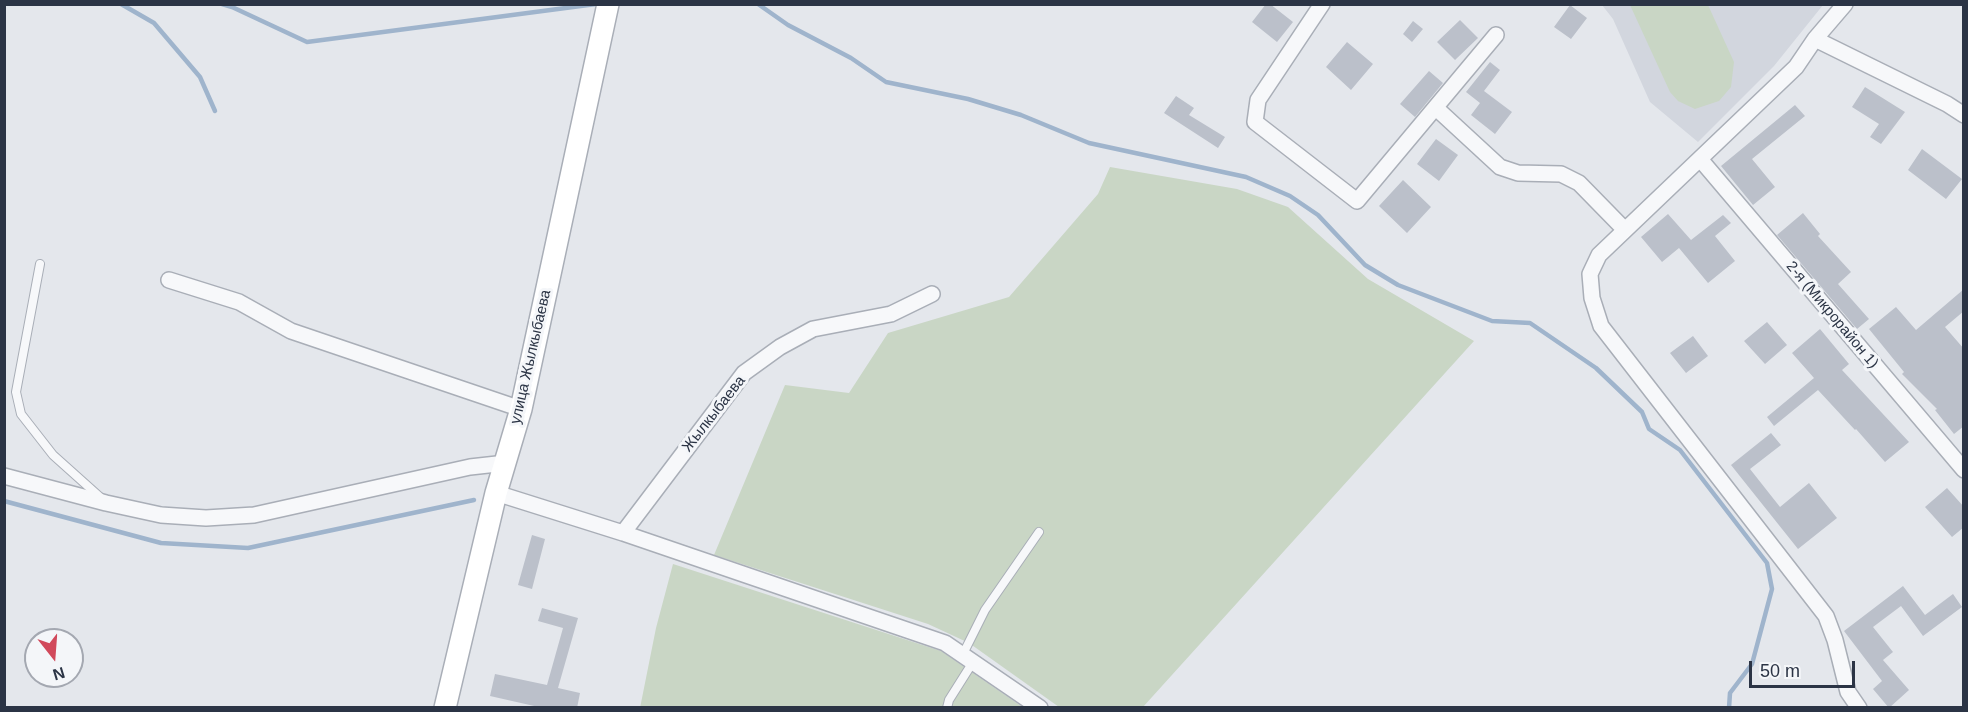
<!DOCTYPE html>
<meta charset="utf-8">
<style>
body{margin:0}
#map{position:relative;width:1968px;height:712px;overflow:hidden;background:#e4e7ec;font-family:Arial,sans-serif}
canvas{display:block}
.frame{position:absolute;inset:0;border:6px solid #2b3445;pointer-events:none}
.north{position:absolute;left:24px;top:628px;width:60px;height:60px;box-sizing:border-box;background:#f4f6f9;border:2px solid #a4a8b1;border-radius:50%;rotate:163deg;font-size:16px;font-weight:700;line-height:24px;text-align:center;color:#2b3445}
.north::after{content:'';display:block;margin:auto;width:21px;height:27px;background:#d1495b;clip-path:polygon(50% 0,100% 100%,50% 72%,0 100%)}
.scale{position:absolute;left:1749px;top:661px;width:106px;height:27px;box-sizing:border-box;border:3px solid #2b3445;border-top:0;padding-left:8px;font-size:18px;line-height:21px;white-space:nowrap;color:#2b3445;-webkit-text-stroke:4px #f4f6f9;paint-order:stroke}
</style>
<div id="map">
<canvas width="1968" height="712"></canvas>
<div class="frame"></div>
<div class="north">N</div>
<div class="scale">50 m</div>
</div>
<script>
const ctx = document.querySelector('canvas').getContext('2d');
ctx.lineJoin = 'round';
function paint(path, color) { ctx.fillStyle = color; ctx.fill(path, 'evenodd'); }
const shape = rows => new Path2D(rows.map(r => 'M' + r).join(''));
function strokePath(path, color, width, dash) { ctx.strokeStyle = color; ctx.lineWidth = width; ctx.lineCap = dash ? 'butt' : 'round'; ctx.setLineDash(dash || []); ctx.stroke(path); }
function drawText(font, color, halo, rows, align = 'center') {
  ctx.font = font + ' Arial,sans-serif'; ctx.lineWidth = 6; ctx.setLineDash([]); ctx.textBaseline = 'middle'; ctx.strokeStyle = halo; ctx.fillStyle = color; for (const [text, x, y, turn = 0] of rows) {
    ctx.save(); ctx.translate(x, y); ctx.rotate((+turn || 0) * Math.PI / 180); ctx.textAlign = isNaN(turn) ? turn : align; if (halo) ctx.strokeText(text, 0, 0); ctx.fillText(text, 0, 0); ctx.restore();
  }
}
const built = shape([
 [1602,5,1823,5,1774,66,1698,142,1650,102,1613,19]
]);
const green = shape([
 [1630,5,1708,5,1734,62,1731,87,1719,101,1695,109,1678,101,1670,92],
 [1110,167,1237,189,1288,207,1368,279,1474,341,1143,707,1059,707,969,643,928,624,714,555,785,385,849,393,888,333,1009,297,1098,194],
 [673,564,941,651,1024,708,640,708,656,628]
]);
const stream = shape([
 [121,4,154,23,200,77,215,111],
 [222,4,232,7,307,42,596,4],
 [758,4,788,25,851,58,886,82,968,99,1021,115,1089,143,1246,177,1290,196,1318,215,1365,265,1398,285,1492,321,1530,323,1596,368,1642,412,1649,429,1680,450,1767,563,1772,589,1752,664,1730,693,1729,708],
 [4,501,161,543,248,548,474,500]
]);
const building = shape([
 [1266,4,1270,4,1293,22,1277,42,1252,22],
 [1570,5,1587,18,1571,39,1554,27],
 [1460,20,1478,38,1455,60,1437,42],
 [1413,21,1423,29,1412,42,1403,34],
 [1347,42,1373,64,1351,90,1326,67],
 [1490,62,1500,70,1484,91,1512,112,1495,134,1471,115,1480,103,1466,92],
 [1429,71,1443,83,1415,117,1400,104],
 [1865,87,1905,112,1881,144,1870,137,1879,124,1852,107],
 [1176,96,1194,108,1189,115,1225,137,1218,148,1164,113],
 [1795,105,1805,116,1752,159,1775,187,1753,205,1721,166],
 [1436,139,1458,155,1439,181,1417,164],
 [1922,149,1962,179,1946,199,1908,170],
 [1403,180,1431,207,1407,233,1379,206],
 [1803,213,1820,234,1818,236,1851,272,1838,284,1869,319,1857,329,1777,235],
 [1668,214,1691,240,1723,215,1731,223,1715,236,1735,261,1708,283,1679,248,1662,262,1641,237],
 [1964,289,1964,311,1945,327,1964,349,1964,426,1954,434,1935,410,1937,409,1902,374,1904,372,1869,329,1896,307,1916,330],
 [1767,322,1787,345,1765,364,1744,341],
 [1820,329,1849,364,1842,370,1909,442,1885,462,1856,429,1855,430,1818,390,1774,426,1767,417,1814,378,1792,353],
 [1693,336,1708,356,1686,373,1670,353],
 [1771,433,1781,445,1750,469,1780,507,1809,483,1837,518,1798,549,1731,465],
 [1947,488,1964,507,1964,527,1952,537,1925,507],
 [532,535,545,539,532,589,518,585],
 [1903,586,1925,615,1953,594,1962,607,1923,636,1901,606,1873,627,1893,652,1883,660,1909,690,1889,708,1873,689,1882,681,1844,631],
 [542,608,578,618,558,688,580,693,577,708,543,708,490,696,495,674,547,685,563,628,538,621]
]);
const service = shape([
 [40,264,16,392,21,414,53,455,101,498],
 [963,654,985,610,1039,532],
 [947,708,949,700,973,662]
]);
const minor = shape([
 [1322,4,1258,100,1255,122,1357,201,1496,35],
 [1845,4,1815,39,1796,67,1599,255,1590,274,1592,298,1601,326,1826,616,1835,640,1848,692,1859,708],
 [1815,39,1947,104,1964,115],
 [1436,108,1500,167,1518,173,1561,174,1579,183,1625,230],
 [1700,159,1964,470],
 [169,280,239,302,291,331,521,409],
 [4,476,106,503,161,515,206,518,254,515,470,467,506,463],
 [496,493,623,533,945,643,1040,708],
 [623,533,744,373,780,347,813,329,891,314,932,294]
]);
const secondary = shape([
 [445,708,496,493,521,409,608,4]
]);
const streetNames = [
 ["2-я (Микрорайон 1)",1832,315,50],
 ["улица Жылкыбаева",531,357,-77],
 ["Жылкыбаева",714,414,-52]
];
paint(built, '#d2d6de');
paint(green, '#c9d6c5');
strokePath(stream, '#9fb4cc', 4.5);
paint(building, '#bbc0ca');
strokePath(service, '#a9aeb7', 10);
strokePath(minor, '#a9aeb7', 18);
strokePath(secondary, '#a9aeb7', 24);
strokePath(service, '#f7f8fa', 8);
strokePath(minor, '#f7f8fa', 15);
strokePath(secondary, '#fff', 21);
drawText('15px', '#2b3445', '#f4f6f9', streetNames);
</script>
